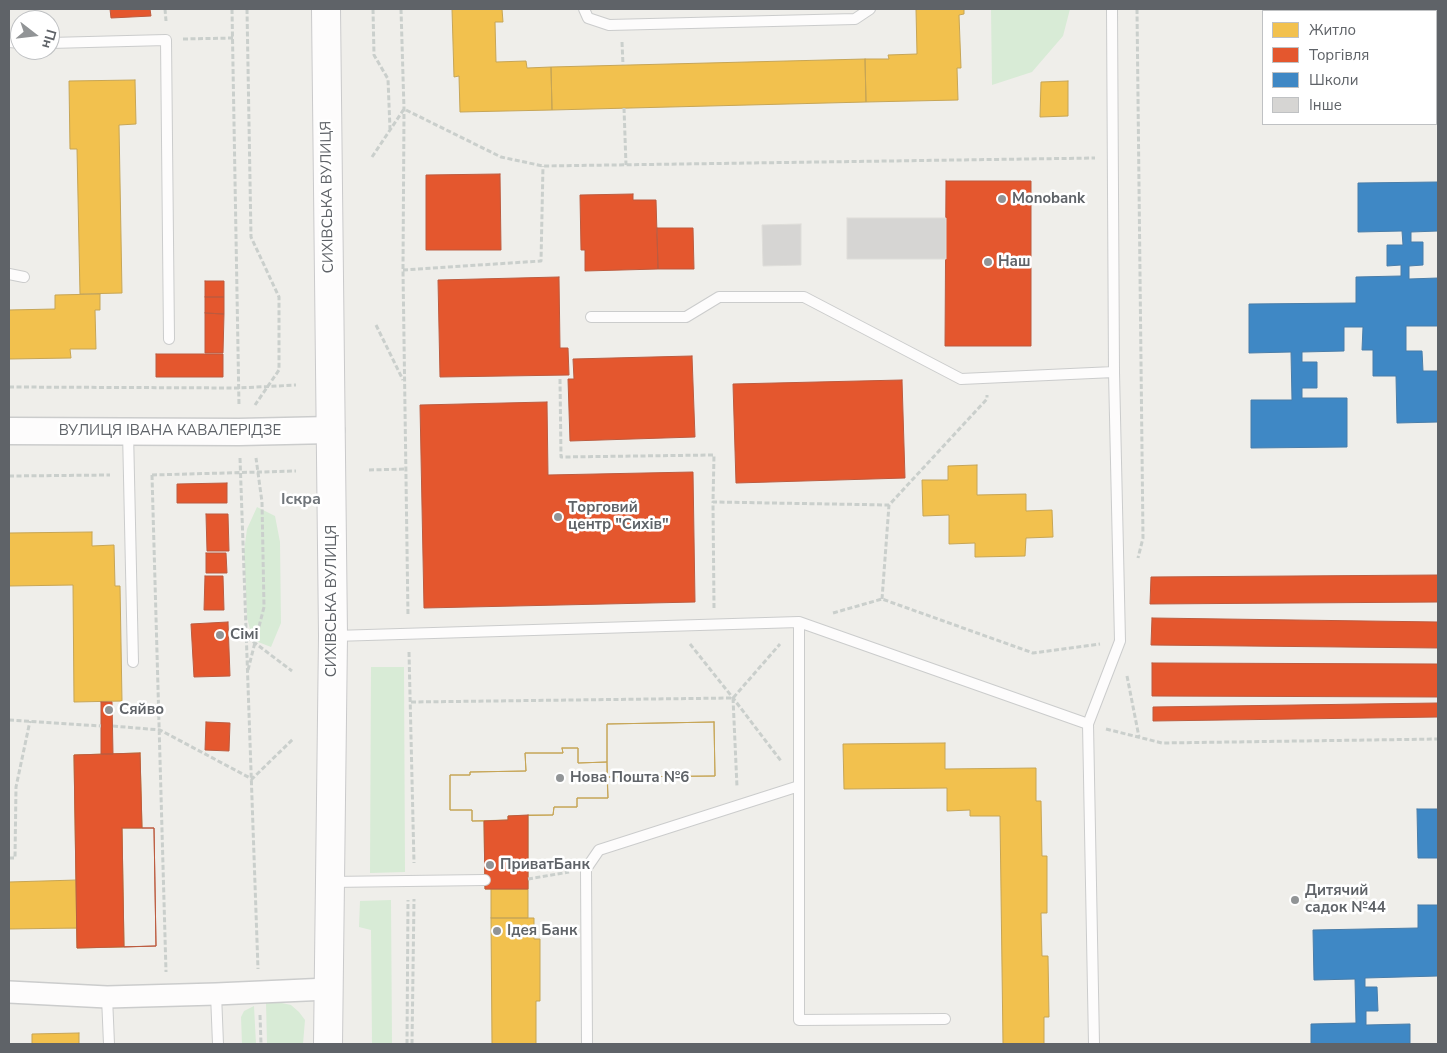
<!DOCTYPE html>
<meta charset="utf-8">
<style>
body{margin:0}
#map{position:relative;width:1447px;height:1053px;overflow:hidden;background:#efeeea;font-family:"Nunito Sans",sans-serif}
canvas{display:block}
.frame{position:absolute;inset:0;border:10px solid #5f6368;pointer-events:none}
.legend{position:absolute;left:1262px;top:10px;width:175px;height:115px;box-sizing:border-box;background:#fff;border:1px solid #bfc1c3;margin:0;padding:6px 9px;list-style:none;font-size:15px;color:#5f6368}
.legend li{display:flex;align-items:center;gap:10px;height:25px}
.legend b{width:25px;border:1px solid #bfc1c3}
.north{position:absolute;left:10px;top:10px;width:50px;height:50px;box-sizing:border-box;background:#fff;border:1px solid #bfc1c3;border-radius:50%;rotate:106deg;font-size:14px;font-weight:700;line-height:20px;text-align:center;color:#5f6368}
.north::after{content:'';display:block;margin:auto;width:18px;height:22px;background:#919496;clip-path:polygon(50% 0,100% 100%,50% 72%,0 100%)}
</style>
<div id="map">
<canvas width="1447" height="1053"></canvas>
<div class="frame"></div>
<ul class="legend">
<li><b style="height:14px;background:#f2c14e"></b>Житло</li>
<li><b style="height:14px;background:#e4572e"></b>Торгівля</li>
<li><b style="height:14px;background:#3f88c5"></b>Школи</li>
<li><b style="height:14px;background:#d6d5d3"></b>Інше</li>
</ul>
<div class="north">Пн</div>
</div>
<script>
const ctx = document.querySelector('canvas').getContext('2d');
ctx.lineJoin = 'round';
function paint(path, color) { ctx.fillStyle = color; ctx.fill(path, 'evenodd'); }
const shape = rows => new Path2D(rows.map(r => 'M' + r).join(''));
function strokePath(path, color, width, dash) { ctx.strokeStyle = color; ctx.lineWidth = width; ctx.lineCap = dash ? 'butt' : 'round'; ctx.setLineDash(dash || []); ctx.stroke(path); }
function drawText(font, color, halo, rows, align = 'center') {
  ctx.font = font + ' "Nunito Sans",sans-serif'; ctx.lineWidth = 5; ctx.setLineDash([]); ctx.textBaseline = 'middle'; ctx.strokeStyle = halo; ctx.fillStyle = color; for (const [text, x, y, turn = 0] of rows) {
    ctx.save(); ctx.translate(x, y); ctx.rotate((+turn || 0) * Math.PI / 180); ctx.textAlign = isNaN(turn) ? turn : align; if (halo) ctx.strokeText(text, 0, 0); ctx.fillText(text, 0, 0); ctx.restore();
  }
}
const green = shape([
 [991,9,1070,9,1063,36,1032,72,992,85],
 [257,507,275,516,280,542,281,623,271,647,253,640,247,618,244,551,247,529],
 [371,667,404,667,405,872,370,873],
 [391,900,392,1044,372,1044,371,930,359,927,360,901],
 [266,1003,282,1003,291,1005,299,1012,305,1020,303,1044,267,1044],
 [254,1006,256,1044,242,1044,241,1017,244,1011]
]);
const homes = shape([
 [452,9,502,9,503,22,495,22,496,62,526,61,527,68,551,67,552,110,460,112,459,76,454,77,452,9],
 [916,9,964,9,964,14,959,15,961,68,957,68,958,100,866,102,865,59,889,59,888,55,917,54,916,9],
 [865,59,866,102,552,110,551,67,865,59],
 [135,80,136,124,119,125,122,293,80,294,77,149,70,149,69,81,135,80],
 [1068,81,1068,116,1040,117,1041,82,1068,81],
 [100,294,100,310,95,310,96,349,70,349,71,358,9,359,9,310,55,309,55,295,100,294],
 [977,465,977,495,1026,494,1026,511,1052,510,1053,537,1026,538,1025,556,975,557,975,543,949,544,949,515,923,516,922,480,948,480,948,466,977,465],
 [92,532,92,546,114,545,115,586,120,586,122,701,74,702,73,585,9,586,9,533,92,532],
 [714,722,715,776,607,777,608,798,577,798,577,807,554,807,553,815,528,815,528,889,485,889,484,821,472,821,472,810,450,810,450,775,470,775,470,772,526,771,525,753,563,753,562,748,578,748,578,763,607,762,607,724,714,722],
 [714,722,715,776,607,777,607,724,714,722],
 [945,743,945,769,1036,768,1036,801,1041,801,1042,856,1047,856,1047,913,1041,913,1042,956,1048,956,1049,1017,1044,1017,1044,1044,1003,1044,1000,816,970,816,970,810,947,811,947,788,844,789,843,744,945,743],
 [562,748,578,748,578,763,607,762,608,798,577,798,577,807,554,807,553,815,508,816,508,820,472,821,472,810,450,810,450,775,470,775,470,772,526,771,525,753,563,753,562,748],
 [140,753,142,828,122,828,124,947,77,948,74,755,140,753],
 [77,880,77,928,9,929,9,882,77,880],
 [491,889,528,889,528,918,491,918,491,889],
 [491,918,534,918,534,939,540,939,540,1001,536,1001,536,1044,492,1044,491,918],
 [79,1033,79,1044,32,1044,32,1034,79,1033]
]);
const shops = shape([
 [110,9,150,9,151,16,111,18,110,9],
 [500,174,501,250,426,250,426,175,500,174],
 [946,181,1031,181,1031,346,945,346,946,181],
 [633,194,633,200,656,200,658,269,585,271,585,250,581,250,580,195,633,194],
 [657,228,693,228,694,269,658,269,657,228],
 [559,277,560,348,568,348,569,375,440,377,438,280,559,277],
 [205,281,224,281,224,297,205,297,205,281],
 [205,297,224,297,224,314,205,313,205,297],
 [205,313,224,314,223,353,205,353,205,313],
 [156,354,223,354,223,377,156,377,156,354],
 [692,356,695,437,570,441,568,379,574,379,573,359,692,356],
 [902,380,905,478,736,483,733,384,902,380],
 [547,402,548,475,693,472,695,602,424,608,420,405,547,402],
 [227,483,227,503,177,503,177,484,227,483],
 [206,514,228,514,229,551,207,551,206,514],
 [206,553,226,553,227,573,206,573,206,553],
 [1438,575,1438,602,1150,604,1151,577,1438,575],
 [205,576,223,576,224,610,204,610,205,576],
 [1152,618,1438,622,1438,648,1151,645,1152,618],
 [228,622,230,676,194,677,191,624,228,622],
 [1152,663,1438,664,1438,697,1152,696,1152,663],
 [101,702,112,702,113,754,101,754,101,702],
 [1438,703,1438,717,1153,721,1153,707,1438,703],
 [206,722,230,723,229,751,205,750,206,722],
 [140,753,142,828,154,828,156,946,77,948,74,755,140,753],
 [528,815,528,889,485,889,484,821,508,820,508,816,528,815],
 [122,828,154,828,156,946,124,947,122,828]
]);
const schools = shape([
 [1438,182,1438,231,1411,232,1411,242,1423,242,1423,265,1409,266,1409,279,1438,278,1438,326,1406,326,1406,351,1422,351,1423,371,1438,371,1438,422,1397,423,1396,376,1373,376,1373,350,1362,350,1363,327,1344,327,1344,351,1302,352,1302,362,1317,362,1317,388,1302,388,1302,398,1347,398,1347,447,1251,448,1251,400,1292,400,1291,352,1249,353,1249,304,1356,303,1356,277,1401,276,1401,265,1387,266,1387,245,1403,245,1402,231,1358,232,1358,183,1438,182],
 [1417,809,1438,809,1438,858,1418,858,1417,809],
 [1418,905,1438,905,1438,976,1365,978,1365,987,1377,987,1378,1011,1366,1011,1366,1025,1410,1024,1410,1044,1311,1044,1311,1024,1356,1023,1355,979,1314,980,1313,930,1418,928,1418,905]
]);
const building = shape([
 [847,218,946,218,946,259,847,259,847,218],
 [801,224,801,265,763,266,762,225,801,224]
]);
const path = shape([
 [165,9,166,21],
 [232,9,239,406],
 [247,9,251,237,279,297,279,370,255,405],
 [373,9,374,55,388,79,390,129],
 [401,9,404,109,403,270,408,616],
 [1137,9,1143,538,1138,558],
 [1406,9,1407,11],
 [183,39,233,38],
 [622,42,623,65],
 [1436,70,1438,71],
 [624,108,626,165],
 [372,157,404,109,501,157,543,166,1095,158],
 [403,270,541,261,543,166],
 [376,325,403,380],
 [560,379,561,457,714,455,713,502],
 [9,387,238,388,296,385],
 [240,458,258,969],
 [369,470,405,469],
 [152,475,166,972],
 [152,475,296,471],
 [9,476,110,475],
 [882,599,889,505,987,399,987,395],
 [714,608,713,502,889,505],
 [833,613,882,599,1033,653,1100,644],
 [247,637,292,671],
 [690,644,733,698,781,761],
 [409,652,414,863],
 [248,670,264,607,262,502,256,458],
 [1127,676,1139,737],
 [733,698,737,787],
 [411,702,733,698,780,644],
 [9,720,101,726],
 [113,726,160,730,252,779,293,739],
 [1106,729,1162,743,1438,739],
 [9,858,15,858,16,787,30,721],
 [528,879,569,872],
 [260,1015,261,1044],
 [407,1044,408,900],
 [412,1044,414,899]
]);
const service = shape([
 [584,9,588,18,609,25,855,19,870,9],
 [9,42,20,43],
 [50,43,166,40,169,339],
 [9,274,24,277],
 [591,317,686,317,719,297,804,297,961,379,1114,372],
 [128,431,133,662],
 [334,636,799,622,1088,724],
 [799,786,799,1020,945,1019],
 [330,882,485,880],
 [216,994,218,1044],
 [107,997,109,1044],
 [587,1044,586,869,599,850,799,786,799,622],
 [1094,1044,1088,724,1120,641,1114,372,1112,9]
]);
const minor = shape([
 [9,992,107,997,216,994,328,989]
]);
const tertiary = shape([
 [9,431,239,432,331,430]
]);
const secondary = shape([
 [326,9,333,636,328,1044]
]);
const markers = [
 [1002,199,5,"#919496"],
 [988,262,5,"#919496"],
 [558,517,5,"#919496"],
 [220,635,5,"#919496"],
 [109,710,5,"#919496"],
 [560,778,5,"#919496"],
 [490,865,5,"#919496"],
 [1295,900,5,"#919496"],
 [497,931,5,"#919496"]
];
const streetNames = [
 ["СИХІВСЬКА ВУЛИЦЯ",328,197,-91],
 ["ВУЛИЦЯ ІВАНА КАВАЛЕРІДЗЕ",170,431],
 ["СИХІВСЬКА ВУЛИЦЯ",332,601,-90]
];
const poiNames = [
 ["Monobank",1012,199],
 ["Наш",998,262],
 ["Tорговий",568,508],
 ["центр \"Сихів\"",568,525],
 ["Сімі",230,635],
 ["Сяйво",119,710],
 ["Нова Пошта №6",570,778],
 ["ПриватБанк",500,865],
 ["Дитячий",1305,891],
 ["садок №44",1305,908],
 ["Ідея Банк",507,931]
];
const neighbourhoodNames = [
 ["Іскра",301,500]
];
paint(green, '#d8ebd6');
paint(homes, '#f2c14e');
strokePath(homes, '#c6a556', 1);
paint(shops, '#e4572e');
strokePath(shops, '#bc5b3f', 1);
paint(schools, '#3f88c5');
strokePath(schools, '#497da9', 1);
paint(building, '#d6d5d3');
strokePath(building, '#deddd9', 1);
strokePath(service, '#cbcccc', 12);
strokePath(minor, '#cbcccc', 24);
strokePath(tertiary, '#cbcccc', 29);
strokePath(secondary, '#cacacb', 30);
strokePath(path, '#cacfcc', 3, [5, 2.5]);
strokePath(service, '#fdfcfc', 10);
strokePath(minor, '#fdfcfc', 21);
strokePath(tertiary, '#fdfcfc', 26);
strokePath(secondary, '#fdfcfc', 28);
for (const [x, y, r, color] of markers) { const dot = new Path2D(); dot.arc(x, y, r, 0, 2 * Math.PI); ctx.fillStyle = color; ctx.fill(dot); strokePath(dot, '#fff', 2); }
drawText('15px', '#5f6368', '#fff', streetNames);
drawText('bold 15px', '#5f6368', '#fff', poiNames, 'left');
drawText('bold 16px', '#70757a', '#fff', neighbourhoodNames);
</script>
